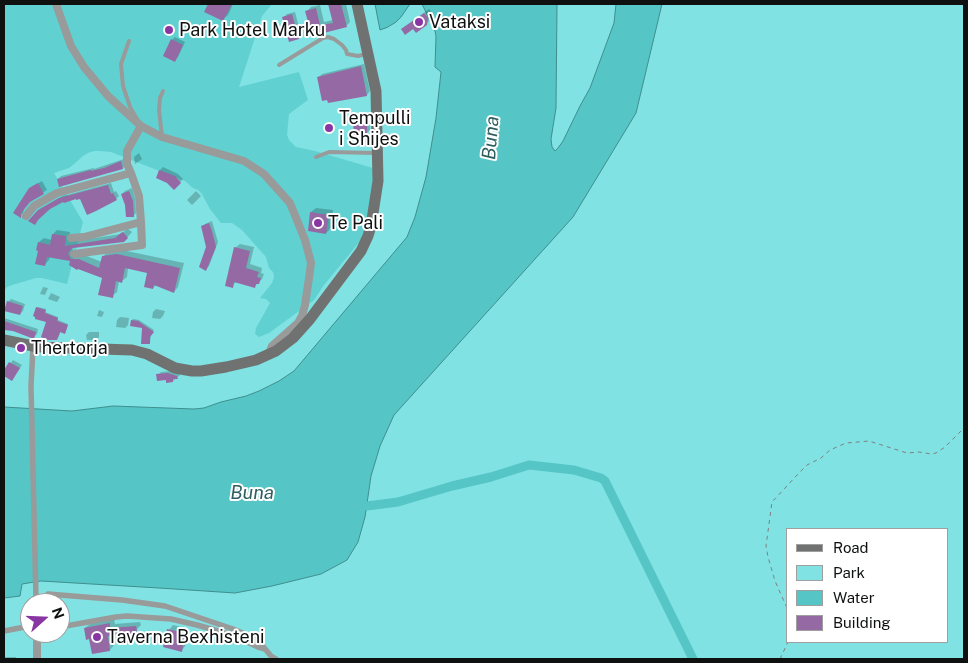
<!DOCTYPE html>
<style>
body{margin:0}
#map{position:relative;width:968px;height:663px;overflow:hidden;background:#ebefef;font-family:"Public Sans",sans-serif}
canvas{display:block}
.frame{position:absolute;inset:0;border:5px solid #0f1010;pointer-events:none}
.legend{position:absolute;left:786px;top:528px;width:162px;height:115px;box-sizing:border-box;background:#fff;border:1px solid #9f9f9f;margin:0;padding:6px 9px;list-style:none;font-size:15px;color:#0f1010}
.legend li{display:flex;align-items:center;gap:10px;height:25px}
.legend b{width:25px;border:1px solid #9f9f9f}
.north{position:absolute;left:20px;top:593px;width:50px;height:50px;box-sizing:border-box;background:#fff;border:1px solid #9f9f9f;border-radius:50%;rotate:70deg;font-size:14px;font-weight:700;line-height:20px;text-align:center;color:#0f1010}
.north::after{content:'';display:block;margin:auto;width:18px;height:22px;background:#8935a3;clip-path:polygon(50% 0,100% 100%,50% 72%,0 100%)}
</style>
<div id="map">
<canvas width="968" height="663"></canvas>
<div class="frame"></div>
<ul class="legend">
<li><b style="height:6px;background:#707272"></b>Road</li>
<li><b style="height:14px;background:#80e2e2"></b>Park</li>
<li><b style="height:14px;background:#55c5c6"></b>Water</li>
<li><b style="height:14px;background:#9569a4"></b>Building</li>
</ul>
<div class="north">N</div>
</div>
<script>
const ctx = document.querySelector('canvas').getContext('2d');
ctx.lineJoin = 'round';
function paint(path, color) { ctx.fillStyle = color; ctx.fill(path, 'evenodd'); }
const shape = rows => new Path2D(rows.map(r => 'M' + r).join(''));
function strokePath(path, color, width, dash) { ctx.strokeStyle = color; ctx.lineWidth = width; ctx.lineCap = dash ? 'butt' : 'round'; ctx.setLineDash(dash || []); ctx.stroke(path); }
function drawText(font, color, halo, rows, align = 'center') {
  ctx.font = font + ' "Public Sans",sans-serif'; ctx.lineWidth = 4; ctx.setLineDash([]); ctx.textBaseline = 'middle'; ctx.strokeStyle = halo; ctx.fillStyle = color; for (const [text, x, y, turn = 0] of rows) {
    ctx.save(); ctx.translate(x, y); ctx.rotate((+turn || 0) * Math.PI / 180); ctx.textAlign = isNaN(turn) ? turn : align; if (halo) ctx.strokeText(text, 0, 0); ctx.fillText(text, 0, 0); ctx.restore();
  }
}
const green = shape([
 [4,4,964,4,964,659,4,659],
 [787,529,947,529,947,642,787,642],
 [30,603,60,603,60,633,30,633]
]);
const forest = shape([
 [4,4,272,4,262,16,239,87,299,72,308,100,289,114,287,135,289,140,296,147,315,151,373,168,374,188,364,236,343,262,324,285,314,300,269,333,259,337,255,334,256,328,270,303,266,299,260,298,272,283,274,277,273,272,269,268,266,257,242,230,232,223,221,223,210,209,202,194,198,190,193,188,185,181,111,152,100,151,94,151,88,153,83,156,74,164,69,168,54,173,83,222,67,284,42,278,36,278,12,285,7,287,4,291]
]);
const water = shape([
 [375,4,410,4,401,17,396,22,388,27,380,30,375,4],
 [422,4,557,4,556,108,551,139,552,147,555,151,558,148,563,141,580,106,590,88,614,23,616,4,662,4,636,113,573,217,394,415,380,446,371,476,365,517,358,542,347,560,321,574,272,586,235,593,159,588,41,581,22,584,20,596,4,598,4,407,72,411,113,406,194,409,204,408,221,402,246,396,259,391,279,381,294,371,407,237,415,217,426,177,436,118,441,72,435,67,436,36,435,31,422,4]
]);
const shadow = shape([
 [209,4,233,4,228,15,223,19,206,11],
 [330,4,346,4,350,22,346,26,313,34,307,11,311,7,320,5,324,22,333,20],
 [429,9,432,13,431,19,426,24,413,28,408,25],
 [295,12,301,35,298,38,284,17,287,14],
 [175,37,185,42,178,57,175,60,172,40],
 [364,64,370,91,367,95,329,102,318,78,322,74],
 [357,117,369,117,370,130,367,133,354,120],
 [139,153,142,159,135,164,134,157],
 [124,159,126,165,123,168,58,179,61,176,94,168,94,169],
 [163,167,178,174,183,179,174,188,168,182,157,177,160,170],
 [42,181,47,190,30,200,24,209,23,213,20,216,14,213,33,186],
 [111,183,114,192,116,191,119,196,116,199,81,197,64,201,49,208,40,216,35,224,42,208,63,196],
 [132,188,135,198,136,213,133,216,127,205,122,194,125,191],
 [196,191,201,196,192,205,187,200],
 [316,208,333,210,331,228,326,233,311,212],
 [212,221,218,242,209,266,206,269,208,247,202,227,205,224],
 [127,229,128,229,132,232,124,241,73,247,72,249,76,255,84,255,102,262,103,257,107,252,122,250,184,263,178,287,174,292,156,285,153,288,149,272,128,268,127,277,122,281,119,281,117,292,112,296,103,277,72,260,50,256,49,260,45,264,39,242,44,238,52,240,53,234,57,230,70,232,69,242,121,234],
 [240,244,254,247,250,264,262,268,261,273,264,274,262,279,254,287,236,282,232,286,235,248],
 [43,287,48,288,45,295,40,294],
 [51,293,60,297,57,302,48,299],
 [11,299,25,304,23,311,20,314,8,302],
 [38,307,46,309,45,312,58,317,58,320,68,324,65,331,61,331,58,338,37,308],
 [156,309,165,311,163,316,160,319,152,318,153,312],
 [99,310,104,312,102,317,97,316],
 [120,317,129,318,128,325,125,328,116,327,117,320],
 [4,318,38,329,37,334,34,337,4,328],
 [133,319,139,320,154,330,151,335,150,342,149,343,143,327,132,320],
 [89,332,99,332,99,337,96,340,87,340,86,335],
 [13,360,22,365,12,379,4,374,4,373],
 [172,371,180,373,180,375,173,381,158,375,161,372],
 [114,619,115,624,140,622,141,625,137,629,137,635,133,640,123,632,112,634,114,645,110,650,90,638,85,628,90,624],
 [173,625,189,629,186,645,182,650,169,630],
 [4,657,16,657,16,659,4,659]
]);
const canal = shape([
 [367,506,398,502,452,486,491,477,529,465,574,470,601,478,605,481,608,487,693,659]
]);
const building = shape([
 [208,4,232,4,223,21,204,12],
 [328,4,341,4,347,27,312,36,305,11,316,8,320,25,333,23],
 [424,13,428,18,427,25,416,33,413,29,405,35,401,29],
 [292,14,299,39,289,42,282,17],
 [171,39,183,45,175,62,163,56],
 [361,66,367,96,328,103,327,100,322,101,317,77],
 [367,119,367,134,354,135,353,120],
 [121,161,123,169,59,187,57,179,91,170,91,171,104,168],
 [159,170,175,176,181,183,174,190,167,183,156,178],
 [38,183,44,194,30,202,21,213,21,218,13,213,29,188],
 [108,185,111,194,113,193,117,200,96,211,87,215,80,199,76,200,76,199,64,203,63,202,50,209,38,220,35,225,28,221,38,210,59,198],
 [129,191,133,201,134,217,126,217,125,205,121,194],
 [310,212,329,215,326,234,308,231],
 [209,223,212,231,216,247,206,271,199,267,206,247,201,226],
 [123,232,128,238,124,242,73,248,70,250,68,254,71,259,79,259,99,268,102,256,117,254,180,268,174,293,154,285,153,289,144,287,147,273,125,268,122,283,116,281,113,298,98,295,102,278,78,269,77,270,69,265,70,261,47,257,45,266,35,264,38,251,36,250,38,242,50,245,52,234,66,236,65,246,115,238,121,233],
 [234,247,250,251,246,268,259,272,257,277,261,278,259,284,256,284,255,288,234,282,233,288,225,286],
 [7,301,23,306,20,315,4,311],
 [36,307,46,310,45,313,58,318,57,321,68,325,65,334,60,332,57,340,48,340,41,337,46,322,35,319,35,317,33,316],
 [131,320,138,321,154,332,150,337,150,344,141,344,142,328,130,326],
 [4,321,36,332,34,339,13,331,4,330],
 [9,362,20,368,12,381,4,376,4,370],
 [168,373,177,376,178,379,173,379,173,382,166,383,166,380,157,381,156,374],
 [110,623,110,628,136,626,137,631,132,631,133,641,123,642,122,633,108,636,110,651,92,654,89,639,86,640,84,628],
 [167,629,185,633,182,652,163,647]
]);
const path = shape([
 [787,608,775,581,768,557,766,546,772,502,798,474,807,465,821,458,830,450,846,443,869,441,907,453,919,452,931,454,936,453,945,447,964,428],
 [780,659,788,642]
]);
const service = shape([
 [129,41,121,64,123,86,130,107,137,119],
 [279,65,323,38,328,37,334,39,342,45,346,50,347,54,358,56,366,54],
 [162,137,159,110,160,98,163,91],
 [316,157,329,152,376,153]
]);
const pedestrian = shape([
 [33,347,31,386,36,599],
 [48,603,48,594,122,600,165,606,233,629,252,637,261,644,271,656,276,659],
 [60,627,116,617,127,616,171,619,197,625,232,635,258,647,265,649],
 [4,631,30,626]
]);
const minor = shape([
 [56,4,71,46,84,67,108,96,141,126,162,137,244,161,264,174,290,203,305,240,311,263,309,278,305,305,302,316,298,323,272,346,269,354],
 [131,173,127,164,127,151,141,126],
 [26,216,34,206,57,193,131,173,139,196,141,222],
 [71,238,84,237,141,222,142,245,74,254],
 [36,599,36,603],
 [37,633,37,659]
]);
const secondary = shape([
 [4,340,38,347,132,350,147,354,175,368,192,371,201,371,226,367,256,360,276,351,293,338,310,319,361,251,368,236,371,226,378,181,376,91,357,4]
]);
const markers = [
 [419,22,5,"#8935a3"],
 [169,30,5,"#8935a3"],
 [329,128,5,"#8935a3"],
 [318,223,5,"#8935a3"],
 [21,348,5,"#8935a3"],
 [97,637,5,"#8935a3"]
];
const poiNames = [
 ["Vataksi",429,22],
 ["Park Hotel Marku",179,30],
 ["Tempulli",339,118],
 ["i Shijes",339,139],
 ["Te Pali",328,223],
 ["Thertorja",31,348],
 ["Taverna Bexhisteni",107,637]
];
const waterNames = [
 ["Buna",491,138,-85],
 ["Buna",252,493]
];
paint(green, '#80e2e2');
paint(forest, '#61d0d1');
paint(water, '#55c5c6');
strokePath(water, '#408f8f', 1);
paint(shadow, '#0003');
strokePath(canal, '#55c5c6', 9);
paint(building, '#9569a4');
strokePath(path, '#7f8181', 1, [4, 4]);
strokePath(service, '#999a9a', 4);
strokePath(pedestrian, '#999a9a', 5.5);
strokePath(minor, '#999a9a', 8);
strokePath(secondary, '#707272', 11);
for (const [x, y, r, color] of markers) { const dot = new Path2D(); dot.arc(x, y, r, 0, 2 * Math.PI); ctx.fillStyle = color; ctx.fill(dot); strokePath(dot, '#fff', 2); }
drawText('18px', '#0f1010', '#fff', poiNames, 'left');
drawText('italic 19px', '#2e5e5f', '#fff', waterNames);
</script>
